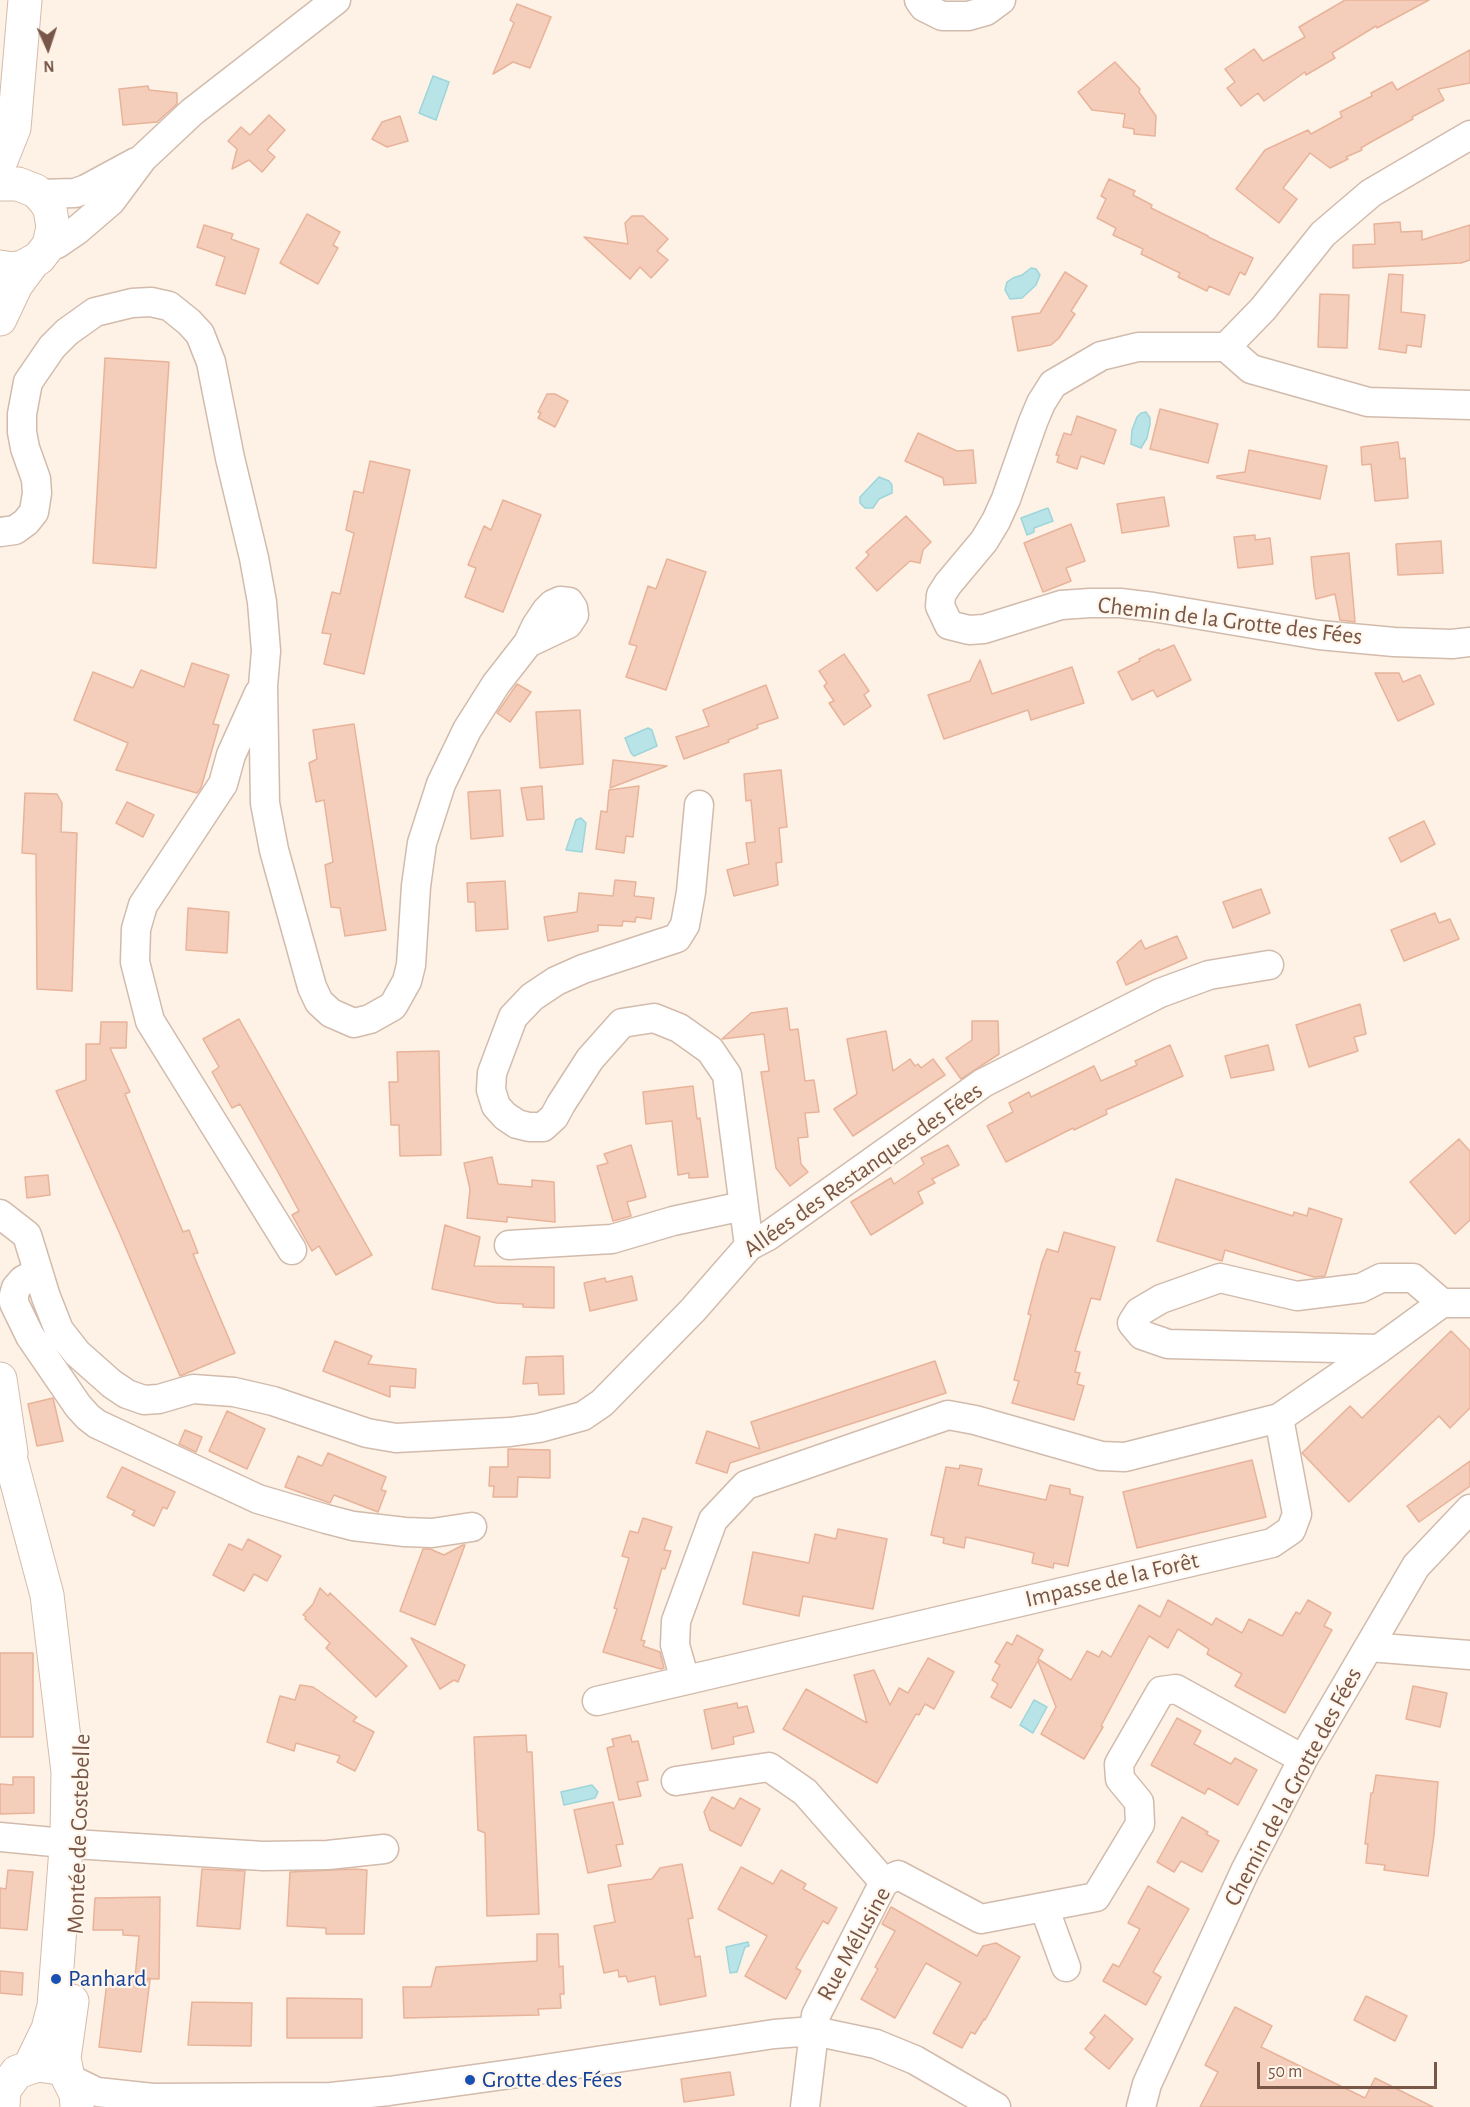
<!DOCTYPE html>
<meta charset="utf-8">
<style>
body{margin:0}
#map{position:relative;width:1470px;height:2107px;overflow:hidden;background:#fdf2e5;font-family:"Alegreya Sans",sans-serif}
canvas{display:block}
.north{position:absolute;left:18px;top:18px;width:60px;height:60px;-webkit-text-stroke:4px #fff6ec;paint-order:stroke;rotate:177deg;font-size:16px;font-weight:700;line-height:24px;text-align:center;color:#785648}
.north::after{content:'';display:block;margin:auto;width:21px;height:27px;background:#785648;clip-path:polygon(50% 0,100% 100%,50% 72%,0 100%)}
.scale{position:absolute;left:1257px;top:2062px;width:180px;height:27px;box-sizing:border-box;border:3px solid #785648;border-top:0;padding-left:8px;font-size:18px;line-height:21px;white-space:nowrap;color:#785648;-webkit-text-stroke:4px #fff6ec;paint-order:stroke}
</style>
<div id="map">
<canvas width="1470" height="2107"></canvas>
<div class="north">N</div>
<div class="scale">50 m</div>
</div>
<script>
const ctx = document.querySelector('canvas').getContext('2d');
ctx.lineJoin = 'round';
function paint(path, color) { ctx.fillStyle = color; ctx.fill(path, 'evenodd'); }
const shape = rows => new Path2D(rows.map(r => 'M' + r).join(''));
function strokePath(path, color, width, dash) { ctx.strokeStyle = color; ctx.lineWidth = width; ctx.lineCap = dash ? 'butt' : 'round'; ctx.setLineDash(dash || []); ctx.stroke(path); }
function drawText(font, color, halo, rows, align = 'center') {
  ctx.font = font + ' "Alegreya Sans",sans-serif'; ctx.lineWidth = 4.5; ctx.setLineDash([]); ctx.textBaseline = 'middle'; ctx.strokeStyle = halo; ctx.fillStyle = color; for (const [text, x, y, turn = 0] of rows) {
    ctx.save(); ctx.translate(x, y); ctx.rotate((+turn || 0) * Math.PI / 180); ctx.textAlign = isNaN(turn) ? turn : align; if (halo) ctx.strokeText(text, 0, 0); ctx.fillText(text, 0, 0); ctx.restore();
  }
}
const water = shape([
 [433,76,449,82,436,120,419,113,433,76],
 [1031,268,1036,269,1040,275,1036,285,1022,298,1010,299,1005,290,1007,282,1013,278,1022,275,1031,268],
 [1146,412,1150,418,1150,424,1147,438,1141,448,1131,444,1132,430,1137,417,1141,413,1146,412],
 [879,477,889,481,892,485,892,493,879,499,873,508,865,508,860,503,860,497,879,477],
 [1048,508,1053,521,1034,528,1034,532,1027,535,1021,518,1048,508],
 [648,728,652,730,657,746,634,756,631,753,625,738,648,728],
 [581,818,586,823,582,852,566,850,576,820,581,818],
 [1034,1700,1047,1707,1033,1733,1020,1725,1034,1700],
 [592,1785,598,1792,595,1798,564,1805,561,1792,592,1785],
 [748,1942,749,1946,745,1947,737,1972,730,1973,726,1947,748,1942]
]);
const building = shape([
 [1345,0,1429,0,1377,28,1376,26,1332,53,1335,58,1306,75,1305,72,1264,101,1258,93,1241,106,1227,88,1235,82,1225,69,1254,49,1263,61,1305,37,1299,27,1345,0],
 [517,4,551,17,530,68,513,62,493,74,514,23,510,20,517,4],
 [1470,50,1470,83,1438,89,1444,100,1412,117,1413,119,1371,142,1361,148,1362,150,1346,157,1348,159,1330,168,1310,153,1283,188,1297,199,1279,223,1236,189,1265,150,1308,130,1311,134,1342,117,1340,112,1372,96,1371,93,1392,82,1397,90,1470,50],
 [1115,62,1140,89,1139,92,1156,116,1155,136,1134,134,1134,129,1123,127,1125,114,1092,110,1078,92,1115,62],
 [148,86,149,90,177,93,177,104,157,122,123,125,119,89,148,86],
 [269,115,285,130,267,150,275,157,262,172,249,160,232,169,237,149,228,141,241,127,250,135,269,115],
 [400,116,408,141,387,147,372,139,382,122,400,116],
 [1109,179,1135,191,1133,195,1152,205,1151,208,1208,236,1208,237,1253,258,1245,275,1240,272,1229,295,1209,286,1207,291,1178,277,1180,273,1141,254,1143,249,1113,235,1116,228,1097,218,1106,199,1101,196,1109,179],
 [307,214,340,232,333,245,338,248,318,284,280,263,307,214],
 [632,216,643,216,668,239,657,251,668,260,651,278,640,267,630,279,584,237,628,244,625,223,632,216],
 [1400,222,1401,232,1422,231,1422,240,1470,225,1470,260,1461,263,1353,268,1353,245,1375,244,1374,224,1400,222],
 [204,225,233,234,231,239,259,249,245,294,216,285,225,257,197,247,204,225],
 [1065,272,1087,286,1071,311,1075,314,1059,338,1051,345,1018,351,1012,317,1040,313,1065,272],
 [1389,274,1403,275,1401,312,1425,315,1421,347,1407,345,1406,353,1379,349,1389,274],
 [1320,294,1349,295,1347,348,1318,347,1320,294],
 [105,358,169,362,156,568,93,563,105,358],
 [547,394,555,394,568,401,555,427,538,418,541,413,538,412,547,394],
 [1160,409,1218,424,1208,463,1150,449,1160,409],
 [1077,416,1116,430,1104,464,1081,456,1077,469,1057,462,1059,455,1056,455,1064,433,1071,435,1077,416],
 [918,433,957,451,973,450,976,483,944,485,943,478,905,461,918,433],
 [1398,442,1400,459,1405,458,1408,498,1375,501,1371,464,1362,465,1361,447,1398,442],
 [1249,450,1327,466,1320,499,1217,478,1217,476,1245,472,1249,450],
 [370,461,410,470,364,674,324,664,331,634,322,633,332,592,340,594,354,533,346,530,354,491,363,493,370,461],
 [1164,497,1169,526,1122,533,1117,504,1164,497],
 [503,500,541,515,503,612,465,597,476,568,468,565,484,526,491,530,503,500],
 [906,516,931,542,923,550,920,563,910,561,877,591,856,568,869,555,866,552,906,516],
 [1071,524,1085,561,1066,568,1071,581,1043,592,1024,543,1071,524],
 [1255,535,1255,540,1270,538,1273,564,1238,568,1234,537,1255,535],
 [1441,541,1443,573,1398,575,1396,544,1441,541],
 [1349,553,1355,622,1340,620,1335,594,1316,599,1314,587,1311,557,1349,553],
 [667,559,706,572,666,690,626,677,637,646,629,644,648,586,656,589,667,559],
 [1174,645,1191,680,1157,697,1153,690,1132,700,1118,672,1140,661,1139,659,1159,649,1160,651,1174,645],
 [844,654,869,691,864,695,871,706,844,725,829,703,834,701,824,686,827,683,819,671,844,654],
 [980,660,992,694,1072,667,1084,703,1031,720,1028,710,944,739,928,695,970,681,980,660],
 [192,663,229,675,213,724,219,725,201,788,197,793,116,770,128,743,74,720,93,672,133,688,141,670,184,687,192,663],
 [1375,673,1399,673,1403,682,1420,675,1434,704,1398,721,1375,673],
 [517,684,531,692,510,722,497,713,517,684],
 [766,685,778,718,757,725,758,728,728,740,729,742,684,759,676,737,709,726,703,710,766,685],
 [580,710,583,764,540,768,536,712,580,710],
 [354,724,386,930,345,936,340,908,331,907,325,865,333,862,324,800,316,802,309,763,317,759,313,730,354,724],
 [613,760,667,766,610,788,613,760],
 [781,770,787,827,779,828,782,862,776,863,778,885,734,896,727,870,749,864,746,843,755,842,751,800,746,801,744,774,781,770],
 [542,786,544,819,527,820,521,788,542,786],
 [639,786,633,837,626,836,624,853,596,849,601,811,607,812,609,790,639,786],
 [500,790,503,836,471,839,468,792,500,790],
 [25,793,57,794,62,803,61,832,77,833,72,991,37,989,36,854,22,853,25,793],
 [127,802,154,815,143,837,116,823,127,802],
 [1424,821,1435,844,1401,862,1389,838,1424,821],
 [615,880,636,882,634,896,654,898,651,919,636,917,635,922,623,921,622,926,598,925,598,931,548,941,544,917,577,912,579,893,613,896,615,880],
 [505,881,508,929,476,931,475,902,468,902,467,883,505,881],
 [1261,889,1270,913,1233,928,1223,902,1261,889],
 [188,908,229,912,227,953,186,950,188,908],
 [1435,913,1439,923,1450,919,1459,939,1404,961,1391,930,1435,913],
 [1177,936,1187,958,1126,985,1117,962,1141,940,1145,949,1177,936],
 [1360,1004,1366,1034,1354,1037,1358,1051,1309,1067,1296,1025,1360,1004],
 [787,1008,790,1030,798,1029,805,1081,814,1080,819,1112,805,1113,808,1137,798,1138,801,1164,808,1172,790,1186,776,1168,761,1072,769,1071,764,1034,722,1039,751,1013,787,1008],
 [239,1019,372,1255,336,1275,319,1246,312,1251,292,1215,299,1211,278,1172,240,1104,232,1108,212,1072,219,1067,203,1039,239,1019],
 [972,1021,998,1021,999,1054,961,1079,946,1058,972,1040,972,1021],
 [101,1022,127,1022,126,1048,110,1048,130,1092,125,1094,183,1232,189,1230,198,1253,193,1254,235,1353,180,1376,119,1232,56,1091,86,1080,86,1044,100,1044,101,1022],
 [886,1031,893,1071,910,1059,915,1066,918,1064,921,1068,933,1059,945,1075,853,1136,834,1109,857,1094,847,1039,886,1031],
 [1170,1045,1183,1076,1106,1110,1107,1114,1074,1130,1073,1128,1006,1162,987,1126,1013,1112,1009,1103,1029,1092,1031,1097,1094,1066,1101,1081,1137,1065,1135,1061,1170,1045],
 [1268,1045,1274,1070,1231,1078,1225,1056,1268,1045],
 [439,1051,441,1155,400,1156,399,1125,391,1125,389,1082,398,1082,397,1052,439,1051],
 [693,1086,697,1119,700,1118,708,1177,689,1178,689,1173,678,1175,672,1121,646,1124,643,1092,693,1086],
 [1459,1139,1470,1151,1470,1220,1455,1234,1410,1182,1459,1139],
 [631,1145,646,1197,627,1202,631,1216,613,1221,597,1166,608,1163,604,1154,631,1145],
 [948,1145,959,1165,932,1179,935,1183,918,1192,923,1203,871,1235,851,1202,891,1178,894,1184,924,1164,921,1158,948,1145],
 [492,1157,498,1184,532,1187,532,1180,554,1182,555,1222,507,1217,507,1222,467,1218,470,1189,464,1163,492,1157],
 [48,1175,50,1195,27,1198,25,1177,48,1175],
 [1176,1179,1293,1216,1294,1212,1307,1216,1309,1208,1342,1219,1325,1276,1314,1277,1225,1250,1222,1261,1157,1241,1176,1179],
 [445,1225,480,1237,474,1266,554,1267,554,1308,523,1307,523,1304,497,1303,432,1289,445,1225],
 [1064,1232,1115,1247,1100,1300,1091,1298,1075,1351,1080,1352,1075,1372,1080,1373,1077,1384,1084,1386,1074,1420,1012,1403,1019,1381,1014,1380,1031,1315,1028,1314,1042,1262,1047,1249,1058,1252,1064,1232],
 [632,1276,637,1300,590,1311,584,1283,605,1278,606,1282,632,1276],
 [1451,1331,1470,1350,1470,1408,1450,1428,1439,1416,1349,1502,1302,1453,1350,1406,1362,1418,1451,1331],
 [335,1341,372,1356,368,1364,416,1369,415,1388,390,1386,390,1397,323,1371,335,1341],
 [563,1356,564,1394,539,1395,538,1383,523,1384,526,1357,563,1356],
 [935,1361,946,1393,730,1463,727,1473,696,1463,707,1431,760,1449,751,1422,935,1361],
 [53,1398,63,1441,37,1446,28,1404,53,1398],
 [227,1411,265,1429,247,1469,209,1451,227,1411],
 [185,1430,202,1437,196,1452,179,1444,185,1430],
 [508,1449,550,1450,550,1478,518,1477,517,1497,493,1497,494,1486,489,1486,490,1467,508,1467,508,1449],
 [328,1453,386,1477,381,1490,386,1491,378,1512,334,1495,330,1503,285,1487,298,1456,322,1466,328,1453],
 [1252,1460,1266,1517,1137,1548,1123,1492,1252,1460],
 [1470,1461,1470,1486,1419,1522,1407,1506,1470,1461],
 [960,1465,982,1469,978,1485,1046,1500,1050,1485,1070,1489,1070,1494,1083,1497,1068,1566,1054,1563,1053,1568,1032,1563,1034,1553,1001,1545,966,1537,964,1548,943,1543,944,1538,931,1535,946,1467,959,1469,960,1465],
 [122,1467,175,1492,167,1509,163,1507,154,1526,132,1515,135,1511,107,1497,122,1467],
 [643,1518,672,1527,664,1550,671,1551,665,1569,662,1568,641,1640,645,1641,643,1646,660,1652,664,1668,661,1669,603,1652,617,1609,614,1608,629,1558,622,1556,630,1531,638,1533,643,1518],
 [838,1529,887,1539,873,1609,803,1596,799,1616,743,1604,753,1552,809,1563,815,1534,836,1539,838,1529],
 [248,1539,281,1556,267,1581,254,1574,244,1591,213,1575,229,1544,242,1550,248,1539],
 [463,1545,465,1545,435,1625,400,1611,423,1549,430,1549,444,1555,463,1545],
 [320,1588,328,1596,330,1593,407,1666,376,1697,326,1648,330,1643,305,1619,306,1617,303,1615,313,1604,320,1588],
 [1168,1600,1212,1625,1216,1618,1242,1633,1249,1619,1282,1636,1296,1612,1300,1614,1308,1600,1331,1613,1324,1626,1332,1630,1285,1713,1235,1686,1242,1674,1207,1654,1209,1649,1178,1629,1168,1648,1149,1636,1101,1726,1103,1727,1084,1759,1041,1734,1056,1707,1038,1661,1011,1708,991,1697,998,1684,992,1680,1000,1665,995,1662,1007,1642,1012,1645,1017,1635,1043,1650,1038,1659,1071,1680,1087,1651,1099,1657,1102,1651,1111,1657,1139,1605,1160,1617,1168,1600],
 [411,1638,465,1665,458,1682,454,1680,440,1689,411,1638],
 [0,1653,33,1653,33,1737,0,1737,0,1653],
 [928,1658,954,1672,934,1709,925,1704,919,1715,916,1714,877,1783,783,1729,806,1689,867,1723,854,1675,874,1670,890,1705,899,1688,908,1693,928,1658],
 [300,1685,313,1687,357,1717,353,1721,374,1732,355,1771,337,1762,340,1756,296,1743,294,1751,267,1742,280,1696,295,1700,300,1685],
 [1413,1686,1447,1693,1440,1727,1406,1719,1413,1686],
 [737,1703,738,1708,747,1706,754,1732,733,1737,734,1744,712,1749,704,1710,737,1703],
 [1177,1718,1201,1731,1194,1744,1231,1764,1235,1758,1257,1770,1238,1805,1208,1788,1205,1794,1151,1765,1177,1718],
 [526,1735,527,1752,532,1752,539,1914,487,1916,485,1833,478,1830,474,1737,526,1735],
 [630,1735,632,1742,638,1741,648,1780,637,1782,641,1796,619,1800,607,1748,614,1746,612,1739,630,1735],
 [1376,1775,1438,1782,1434,1835,1428,1876,1384,1870,1385,1865,1366,1863,1368,1844,1365,1844,1371,1793,1373,1793,1376,1775],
 [13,1777,34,1777,34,1813,0,1814,0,1784,13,1785,13,1777],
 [712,1797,734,1809,740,1798,760,1809,741,1846,710,1830,704,1812,712,1797],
 [613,1802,623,1844,616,1845,621,1866,588,1873,574,1810,613,1802],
 [1182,1817,1208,1832,1206,1834,1219,1841,1202,1872,1181,1861,1174,1872,1157,1862,1182,1817],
 [682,1864,693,1918,688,1919,695,1957,700,1956,706,1996,660,2005,655,1976,628,1982,626,1976,619,1977,618,1970,604,1973,594,1926,615,1922,608,1885,652,1879,660,1868,682,1864],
 [741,1867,773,1884,781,1870,806,1884,803,1889,837,1908,828,1924,823,1921,796,1968,801,1971,786,1999,745,1976,767,1936,718,1909,741,1867],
 [202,1869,245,1871,240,1929,197,1926,202,1869],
 [354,1869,367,1870,364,1934,326,1934,326,1928,287,1926,290,1872,354,1869],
 [8,1870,33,1872,27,1930,0,1928,0,1888,6,1889,8,1870],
 [1148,1886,1189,1909,1153,1972,1161,1977,1146,2005,1103,1981,1113,1964,1119,1967,1140,1929,1128,1923,1148,1886],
 [160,1897,159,1979,135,1978,139,1936,123,1935,123,1930,93,1930,95,1898,160,1897],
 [891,1907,977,1956,983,1946,996,1943,1020,1957,985,2020,984,2019,975,2034,971,2032,962,2048,933,2033,961,1983,926,1963,895,2018,861,1999,878,1969,875,1967,895,1931,882,1924,891,1907],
 [537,1934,558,1934,559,1967,563,1966,564,1994,560,1994,561,2008,538,2009,539,2015,404,2018,403,1987,431,1987,436,1967,537,1961,537,1934],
 [0,1971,23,1973,22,1995,0,1993,0,1971],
 [108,1974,150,1980,141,2052,99,2047,108,1974],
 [1366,1996,1407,2016,1395,2041,1354,2020,1366,1996],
 [287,1998,362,1999,362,2038,287,2038,287,1998],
 [192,2002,252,2003,251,2046,188,2045,192,2002],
 [1235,2007,1272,2026,1261,2047,1365,2098,1375,2078,1433,2107,1200,2107,1218,2072,1205,2065,1235,2007],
 [1105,2015,1133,2039,1109,2069,1085,2049,1095,2037,1090,2033,1105,2015],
 [730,2072,734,2095,684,2102,681,2079,730,2072]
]);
const minor = shape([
 [919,0,924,7,942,16,968,16,986,11,1001,0],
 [1470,135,1371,193,1323,234,1263,309,1226,347,1138,347,1101,356,1053,384,1041,403,1033,422,1006,499,996,521,984,541,948,584,941,595,940,606,949,625,969,630,984,629,1061,605,1090,603,1120,603,1153,607,1319,635,1394,642,1452,644,1470,642],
 [39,194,75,193,86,189,136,162],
 [49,245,57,244,76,231,111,201,143,158,192,112,336,0],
 [1226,347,1251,369,1368,402,1470,405],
 [0,532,15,530,26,522,34,512,37,493,36,479,25,448,22,432,22,414,28,382,52,347,67,332,95,312,132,303,151,302,169,306,189,322,200,334,211,362,230,458,254,558,262,602,266,651,263,686,265,803,274,850,312,987,319,1002,331,1013,354,1023,370,1019,393,1006,407,981,411,965,416,886,422,843,441,784,467,730,496,684,528,643,536,626,546,611,553,604,560,601,569,602,573,608,574,615,568,624,528,643],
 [259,693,231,755,223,784,143,905,136,929,135,962,150,1021,292,1250],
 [699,805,691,892,685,925,677,938,583,969,556,981,532,997,513,1017,492,1073,491,1090,496,1106,505,1116,517,1124,529,1127,543,1127,554,1117,561,1104,590,1059,622,1023,654,1018,679,1028,710,1050,727,1075,749,1246],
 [0,1214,27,1235,46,1297,59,1330,77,1353,112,1384,127,1394,144,1400,159,1399,193,1389,234,1392,273,1401,367,1433,396,1438,510,1432,539,1428,583,1416,602,1403,693,1310,749,1246,768,1236,983,1083,1160,993,1209,975,1269,965],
 [509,1245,612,1239,673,1221,743,1206],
 [38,1272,23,1280,16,1288,14,1295,14,1303,30,1336,78,1406,88,1417,97,1424,258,1499,326,1519,353,1526,405,1532,432,1533,472,1527],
 [1379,1349,1168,1344,1142,1335,1132,1323,1139,1312,1161,1299,1220,1278,1297,1296,1361,1288,1381,1278,1413,1278,1442,1303],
 [1369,1647,1470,1655],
 [685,1680,675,1645,676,1621,713,1520,746,1485,948,1415,975,1420,1101,1456,1125,1457,1279,1418,1379,1349,1442,1303,1470,1303],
 [597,1701,1272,1543,1291,1530,1297,1514,1279,1418],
 [676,1781,769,1767,805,1792,884,1882],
 [0,1837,74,1844,263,1856,328,1855,384,1849],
 [1044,1907,1066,1967],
 [68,2078,97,2092,153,2098,331,2097,389,2091,518,2073,774,2034,814,2031,876,2044,915,2060,996,2107],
 [805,2107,816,2015,884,1882,898,1875,981,1919,1096,1897,1140,1824,1139,1802,1120,1779,1119,1764,1161,1691,1176,1689,1303,1759],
 [1141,2107,1147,2084,1245,1871,1303,1759,1416,1566,1470,1509]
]);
const secondary = shape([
 [0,163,14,128,25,0],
 [0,184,18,184,36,191,45,201,50,209,53,227,49,245,39,258,23,267,12,269,0,267],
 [0,319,16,285,33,262],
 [0,1379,11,1453],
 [0,1432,12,1464,47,1595,68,1772,67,1835,54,2006,48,2029,30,2066],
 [72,2001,64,2058,68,2078,76,2094,77,2107],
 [3,2107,4,2090,17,2072,38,2065,52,2067]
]);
const markers = [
 [56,1979,6,"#1a4fb4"],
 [470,2080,6,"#1a4fb4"]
];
const streetNames = [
 ["Chemin de la Grotte des Fées",1230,621,7],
 ["Allées des Restanques des Fées",863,1170,-35],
 ["Impasse de la Forêt",1112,1580,-13],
 ["Chemin de la Grotte des Fées",1293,1787,-62],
 ["Montée de Costebelle",79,1834,-88],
 ["Rue Mélusine",854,1944,-61]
];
const transitNames = [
 ["Panhard",68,1979],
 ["Grotte des Fées",482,2080]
];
paint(water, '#b8e4e8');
strokePath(water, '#9dd5db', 1.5);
paint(building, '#f4cebb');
strokePath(building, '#e8b39a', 1.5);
strokePath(minor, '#d2bbac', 31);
strokePath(secondary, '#d5bbaa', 35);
strokePath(minor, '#fff', 28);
strokePath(secondary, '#fff', 33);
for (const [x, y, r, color] of markers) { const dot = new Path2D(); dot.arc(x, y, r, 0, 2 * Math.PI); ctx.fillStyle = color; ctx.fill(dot); strokePath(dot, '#fff6ec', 2); }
drawText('24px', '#785648', '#fff6ec', streetNames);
drawText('24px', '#164399', '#fff6ec', transitNames, 'left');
</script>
